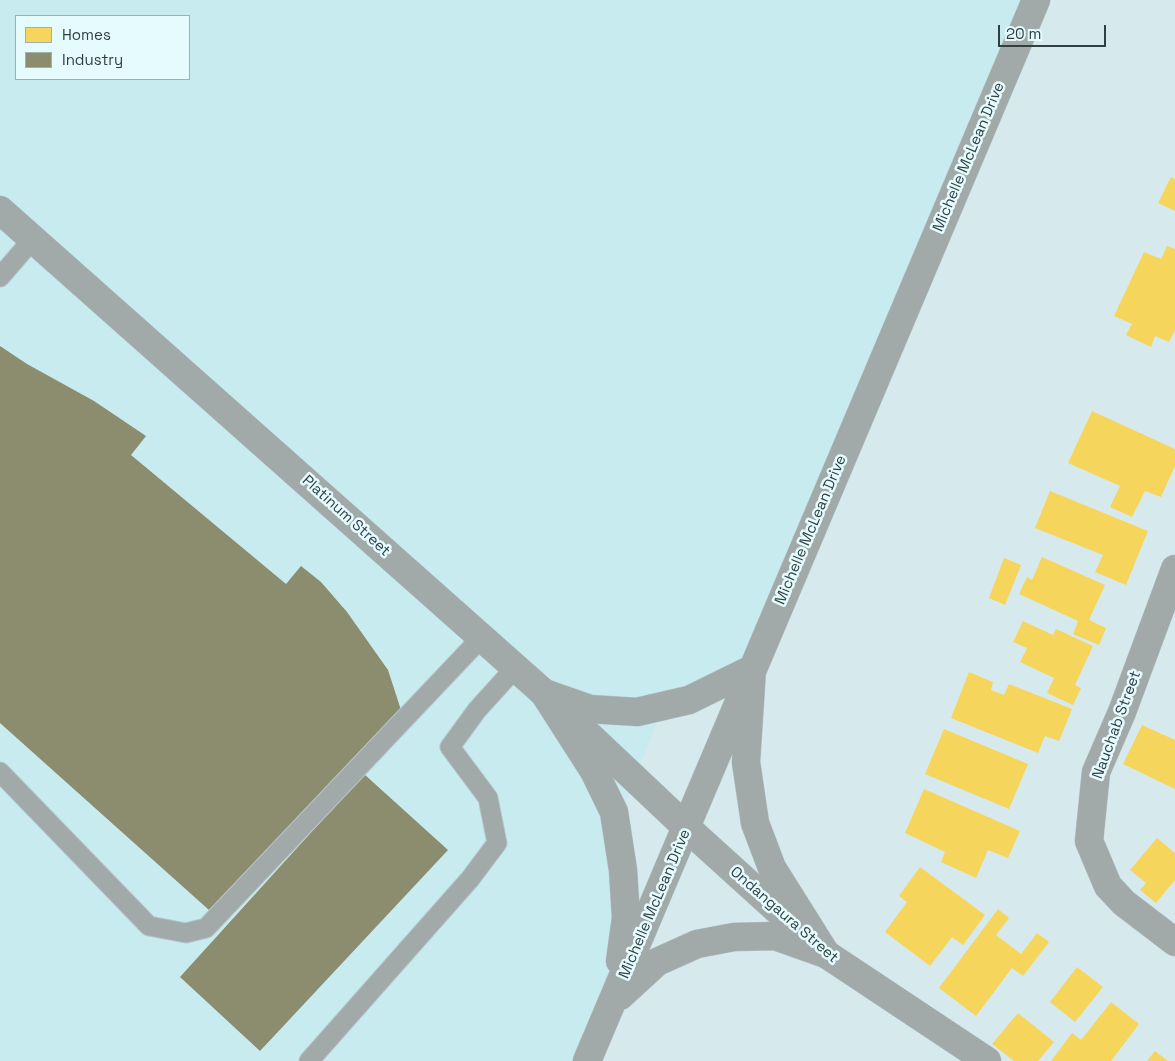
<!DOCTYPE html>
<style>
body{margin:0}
#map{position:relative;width:1175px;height:1061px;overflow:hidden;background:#d6eaed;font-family:"Space Grotesk",sans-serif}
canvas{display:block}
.legend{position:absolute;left:15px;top:15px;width:175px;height:65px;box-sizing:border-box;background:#e5fbfe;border:1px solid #9db0b2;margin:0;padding:6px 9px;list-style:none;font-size:15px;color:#303f41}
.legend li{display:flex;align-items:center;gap:10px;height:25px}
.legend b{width:25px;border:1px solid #9db0b2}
.scale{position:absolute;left:998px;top:25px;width:108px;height:22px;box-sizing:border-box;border:2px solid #303f41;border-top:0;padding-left:6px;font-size:15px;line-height:18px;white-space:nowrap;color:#303f41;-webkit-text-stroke:4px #e5fbfe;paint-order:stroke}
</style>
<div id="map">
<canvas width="1175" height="1061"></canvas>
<ul class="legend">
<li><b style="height:14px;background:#f6d55c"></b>Homes</li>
<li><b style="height:14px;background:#8c8c6e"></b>Industry</li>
</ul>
<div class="scale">20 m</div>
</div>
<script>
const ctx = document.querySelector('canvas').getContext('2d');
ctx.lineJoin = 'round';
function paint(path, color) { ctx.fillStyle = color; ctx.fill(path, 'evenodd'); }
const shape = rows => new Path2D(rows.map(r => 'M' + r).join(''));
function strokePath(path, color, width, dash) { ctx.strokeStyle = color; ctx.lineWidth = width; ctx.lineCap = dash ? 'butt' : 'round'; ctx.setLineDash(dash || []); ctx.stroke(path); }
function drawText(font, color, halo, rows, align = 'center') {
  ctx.font = font + ' "Space Grotesk",sans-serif'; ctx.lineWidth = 5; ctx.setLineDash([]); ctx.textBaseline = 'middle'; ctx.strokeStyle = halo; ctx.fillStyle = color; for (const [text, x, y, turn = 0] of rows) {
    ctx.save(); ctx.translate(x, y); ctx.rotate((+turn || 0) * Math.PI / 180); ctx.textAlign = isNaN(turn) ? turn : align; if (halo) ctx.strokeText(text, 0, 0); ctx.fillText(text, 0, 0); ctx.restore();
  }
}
const built = shape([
 [0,0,1036,0,752,669,661,712,614,831,614,1001,587,1061,0,1061],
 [16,16,189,16,189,79,16,79]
]);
const homes = shape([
 [1171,177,1175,179,1175,211,1158,203],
 [1167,246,1175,249,1175,330,1169,342,1155,336,1151,347,1126,335,1132,324,1114,316,1144,252,1161,259],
 [1092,411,1175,449,1175,466,1161,497,1145,491,1132,517,1110,507,1120,486,1068,463],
 [1050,491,1148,531,1126,585,1095,572,1103,555,1035,528],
 [1042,557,1105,585,1089,620,1106,628,1099,645,1073,634,1078,621,1019,594,1027,577,1032,580],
 [1004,558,1021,565,1005,605,989,598],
 [1023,621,1053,635,1056,629,1093,646,1075,685,1081,688,1073,705,1047,693,1054,678,1020,662,1027,648,1013,642],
 [969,672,993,682,991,690,1004,695,1009,684,1072,709,1059,741,1045,736,1038,753,951,718],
 [1142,725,1175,740,1175,789,1123,764],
 [944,729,1028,764,1009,809,925,774],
 [924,789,1020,831,1008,858,988,850,976,878,941,862,945,852,905,833],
 [1157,838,1175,853,1175,880,1156,903,1140,890,1146,883,1130,870],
 [920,867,985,915,963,945,952,937,930,966,885,932,907,902,899,896],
 [998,909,1009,918,996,935,1021,954,1037,933,1049,942,1023,976,1012,968,976,1016,939,988],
 [1077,967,1103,987,1075,1022,1050,1002],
 [1111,1002,1139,1024,1111,1061,1051,1061,1072,1033,1081,1040],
 [1018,1013,1054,1042,1038,1061,1014,1061,992,1044],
 [1155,1051,1168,1061,1147,1061]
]);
const industry = shape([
 [0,346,27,364,94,401,146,436,131,455,286,584,301,566,321,582,347,612,388,670,401,710,209,910,0,723],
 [364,774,448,850,260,1051,180,977]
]);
const service = shape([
 [0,277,33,239],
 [0,772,149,926,186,933,206,928,482,637],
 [309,1061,470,879,497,843,488,798,450,747,477,710,516,667]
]);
const minor = shape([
 [0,210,544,693,687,828,826,954,987,1061],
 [1175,569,1122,712,1096,772,1089,841,1108,886,1124,903,1175,942]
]);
const tertiary = shape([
 [544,693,590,709,637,712,689,700,752,669,746,762,755,823,772,868,826,954],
 [544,693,594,771,614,812,623,870,626,918,620,961],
 [620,996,657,962,697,944,734,937,775,936,826,954],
 [587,1061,1036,0]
]);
const streetNames = [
 ["Michelle McLean Drive",969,157,-67],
 ["Platinum Street",346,516,42],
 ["Michelle McLean Drive",811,530,-67],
 ["Nauchab Street",1117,725,-70],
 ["Michelle McLean Drive",655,904,-67],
 ["Ondangaura Street",784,915,41]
];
paint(built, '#c8ebf0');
paint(homes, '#f6d55c');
paint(industry, '#8c8c6e');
strokePath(service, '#b6c6c9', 21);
strokePath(minor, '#b6c6c9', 29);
strokePath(tertiary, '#b6c6c9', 29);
strokePath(service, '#a1a9a9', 19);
strokePath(minor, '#a1a9a9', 28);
strokePath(tertiary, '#a1a9a9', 28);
drawText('15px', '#303f41', '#e5fbfe', streetNames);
</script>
